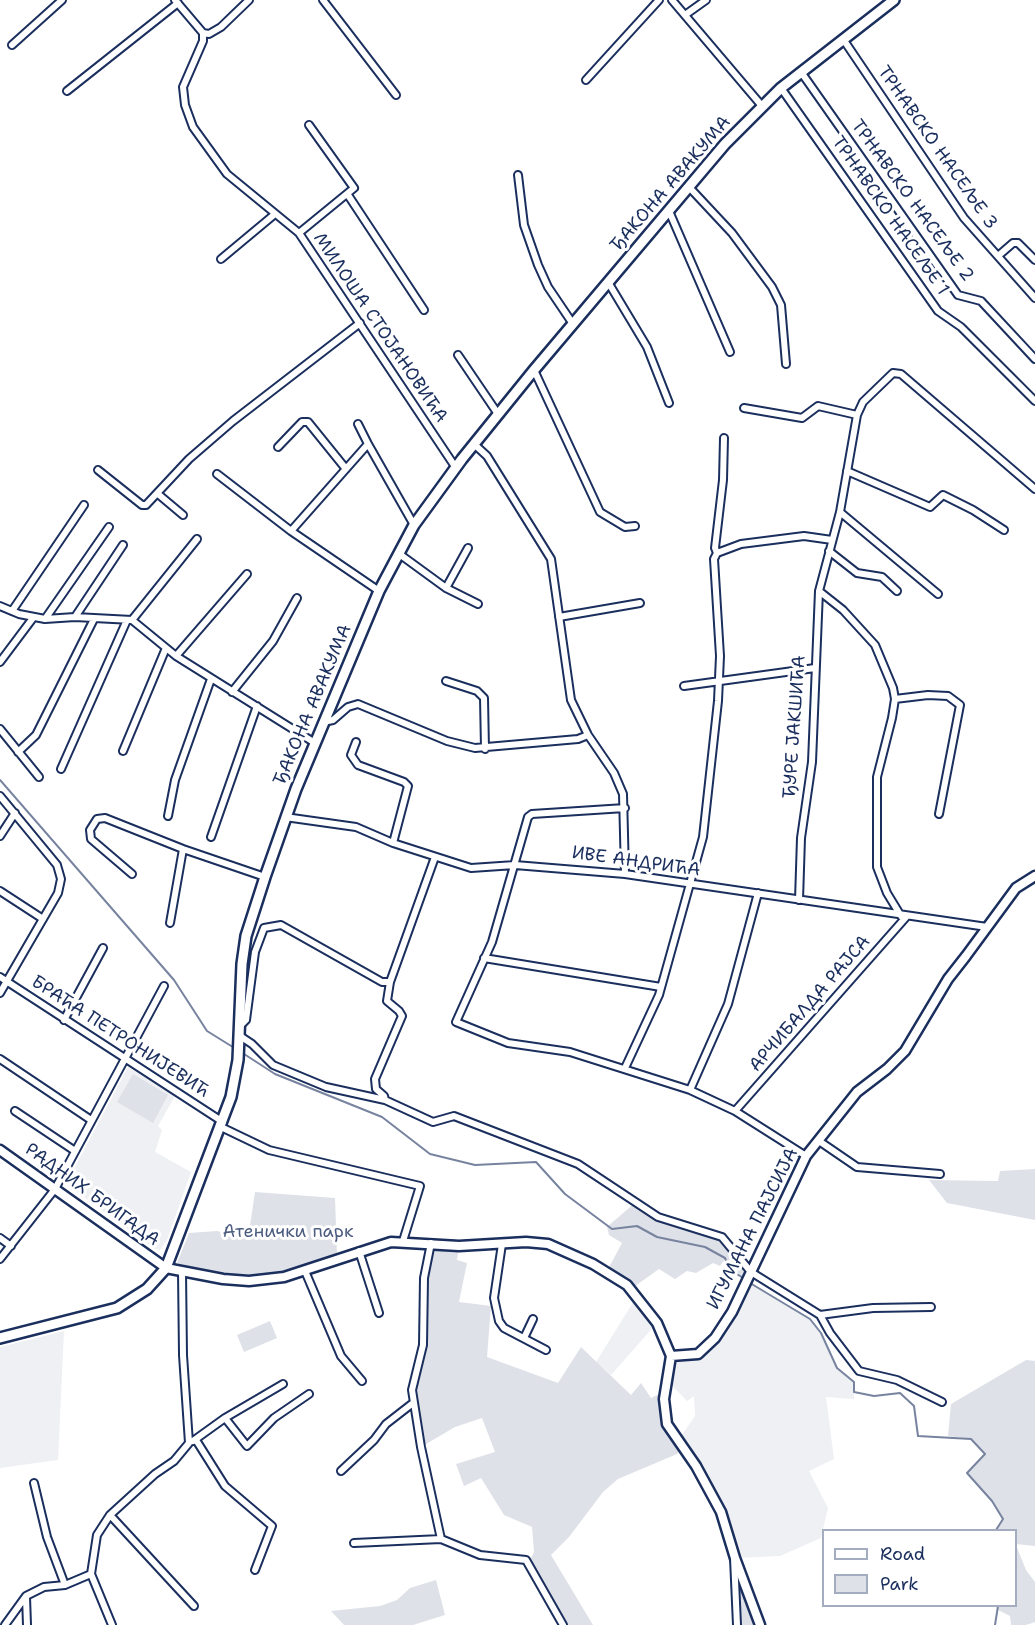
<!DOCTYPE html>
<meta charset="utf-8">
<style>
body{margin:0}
#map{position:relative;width:1035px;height:1625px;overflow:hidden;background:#fff;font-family:"Shantell Sans",sans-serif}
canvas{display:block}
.legend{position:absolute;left:822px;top:1529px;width:195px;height:78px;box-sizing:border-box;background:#fff;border:2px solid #a4acbf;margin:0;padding:8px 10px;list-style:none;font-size:18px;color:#1b2f5e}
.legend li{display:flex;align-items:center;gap:12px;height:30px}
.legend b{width:30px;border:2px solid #a4acbf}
</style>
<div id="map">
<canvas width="1035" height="1625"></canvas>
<ul class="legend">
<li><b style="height:8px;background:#fff"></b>Road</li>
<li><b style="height:16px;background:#dee1e7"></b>Park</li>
</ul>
</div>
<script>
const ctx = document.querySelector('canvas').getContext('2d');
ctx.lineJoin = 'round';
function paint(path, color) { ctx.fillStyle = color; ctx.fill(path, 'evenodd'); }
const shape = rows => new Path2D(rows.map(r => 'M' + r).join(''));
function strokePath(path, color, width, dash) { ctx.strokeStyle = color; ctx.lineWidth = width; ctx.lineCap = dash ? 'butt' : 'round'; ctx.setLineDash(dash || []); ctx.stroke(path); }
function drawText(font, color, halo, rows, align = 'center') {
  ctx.font = font + ' "Shantell Sans",sans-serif'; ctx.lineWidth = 6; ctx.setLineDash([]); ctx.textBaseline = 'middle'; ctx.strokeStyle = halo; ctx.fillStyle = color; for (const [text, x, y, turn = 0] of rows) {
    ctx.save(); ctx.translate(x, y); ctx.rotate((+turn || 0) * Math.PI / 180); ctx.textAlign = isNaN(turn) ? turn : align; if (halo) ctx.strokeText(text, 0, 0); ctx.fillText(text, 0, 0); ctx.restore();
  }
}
const built = shape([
 [128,1067,175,1096,158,1126,162,1130,155,1152,191,1172,167,1240,160,1250,155,1249,69,1186,68,1180],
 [747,1280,810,1319,821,1333,837,1368,854,1382,854,1399,826,1397,834,1459,809,1471,828,1508,821,1538,780,1556,735,1558,721,1512,677,1442,695,1416,694,1396,687,1401,667,1380,671,1356,703,1351],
 [637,1296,657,1323,611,1375,596,1362],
 [64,1331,58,1460,0,1468,0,1347]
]);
const green = shape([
 [133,1074,168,1095,153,1123,117,1102],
 [1035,1169,1035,1220,947,1203,929,1180,998,1181,1000,1171],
 [255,1192,335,1198,337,1255,288,1271,261,1276,227,1277,177,1263,189,1233,217,1231,248,1239],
 [636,1202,658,1217,722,1237,751,1272,747,1280,730,1270,725,1259,720,1266,713,1263,696,1273,687,1271,675,1279,659,1269,631,1289,607,1271,622,1243,609,1235,607,1227],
 [431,1242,459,1246,457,1260,467,1263,459,1302,491,1306,487,1357,558,1383,581,1347,631,1395,641,1383,651,1398,665,1391,664,1406,682,1448,677,1454,618,1479,603,1492,569,1537,551,1555,593,1625,563,1625,529,1562,534,1552,532,1527,504,1515,481,1478,464,1486,456,1464,495,1452,482,1418,455,1427,421,1447,412,1390,423,1345,424,1278],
 [270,1321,277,1338,244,1352,237,1335],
 [1026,1360,1035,1361,1035,1546,1016,1544,1016,1530,996,1530,1003,1519,992,1501,967,1473,985,1454,971,1439,948,1436,951,1404],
 [1016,1545,1026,1570,1035,1582,1035,1622,1026,1625,1011,1625,1010,1616,998,1610,998,1606,1016,1606],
 [735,1558,761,1625,737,1625],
 [436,1580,445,1615,413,1625,344,1625,331,1611,380,1606,397,1600,410,1588]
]);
const stream = shape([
 [0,780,174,980,207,1031,236,1049],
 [241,1052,275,1074,382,1117,430,1154,475,1165,536,1162,565,1194,612,1229,637,1226,657,1237,705,1247,725,1258,730,1270,745,1279],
 [750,1283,810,1319,821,1333,837,1368,854,1382,854,1392,874,1396,900,1393,914,1406,918,1436,971,1439,985,1454,967,1473,992,1501,1003,1519,996,1530],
 [995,1625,998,1606]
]);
const minor = shape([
 [175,0,203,33,203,41,183,87,185,105,193,127,227,174,299,233,456,468],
 [323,0,396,95],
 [672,0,762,106],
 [685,15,706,0],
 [203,33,209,34,221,27,249,0],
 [843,39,964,218,1035,298],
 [12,45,62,0],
 [801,72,958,295,981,301,1035,359],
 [586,80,659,0],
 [781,88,938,311,961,327,1035,401],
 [67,91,178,3],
 [518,175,524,225,538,265,548,287,573,324],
 [689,187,732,233,772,287,781,305,786,364],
 [348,195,424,310],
 [669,211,730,352],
 [299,233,354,188,309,125],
 [998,256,1013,243,1018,243,1035,260],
 [221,259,275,214],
 [608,282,647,347,669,403],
 [458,355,498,414],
 [534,370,600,512,625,527,635,526],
 [744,408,802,418,818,406,857,415],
 [358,424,368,444],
 [474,444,487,456,551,559,571,700,588,735,614,773,623,794,625,874],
 [278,447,302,422,308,422,346,469],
 [98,470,142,505,146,505,189,459,233,421,360,323],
 [847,471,930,507,943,495,973,510,1004,530],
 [217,474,291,531,379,591],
 [158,494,183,515],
 [840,512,938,594],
 [291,531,368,444,414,525],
 [829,551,857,573,882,577,897,591],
 [398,553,446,588,478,604],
 [717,553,741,544,804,536,832,540],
 [446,588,468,548],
 [0,606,19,614,45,619,75,617,132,620,176,656,315,743],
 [12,611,84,505],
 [75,617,123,545],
 [559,617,640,603],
 [45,619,109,527],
 [132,620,197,539],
 [176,656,247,574],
 [0,662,33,618],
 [446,681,477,691,484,698,485,749],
 [684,686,815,668],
 [232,692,273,641,297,598],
 [895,699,928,695,948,696,960,705,939,814],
 [323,722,333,720,348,707,358,704,447,741,475,748,578,739,588,735],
 [0,729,39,777],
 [356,742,351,755,358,765,404,782,408,786,393,843],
 [123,751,166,648],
 [18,752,36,735,94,619],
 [61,769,127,620],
 [0,796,57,865,61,879,58,893,0,993],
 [625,808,532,814,528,817,492,942,456,1022,508,1043,570,1052,690,1090,735,1111,806,1156],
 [168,816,175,780,211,679],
 [285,817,356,827,393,843,471,868,515,865,625,874,987,927],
 [0,836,15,813],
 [211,837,257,706],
 [132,874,91,839,90,830,97,819,105,818,183,849,265,877],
 [0,891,43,919],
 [799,900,801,838,812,762,819,591],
 [901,916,887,893,877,867,877,777,892,718,895,699,893,688,875,645,843,610,819,591,840,512,857,415,863,402,893,373,901,374,1035,489],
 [170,923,183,849],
 [484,958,661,987],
 [0,977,223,1122],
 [64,1020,103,948],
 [240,1026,246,1020,255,952,264,928,281,925,382,982,390,982],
 [240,1036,252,1044,273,1065,326,1087,385,1100,433,1122,454,1116,578,1164,658,1217,722,1237,751,1272,820,1315,830,1333,859,1371,897,1380,942,1402],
 [0,1059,91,1120],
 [625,1068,659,995,703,837,718,701,720,656,714,559,717,553,715,548,723,480,724,438],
 [690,1090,728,1004,758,893],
 [385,1100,384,1096,376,1089,375,1079,402,1016,399,1011,387,1001,390,982,435,857],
 [15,1111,75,1151],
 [735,1111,907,916],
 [221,1127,269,1150,420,1186,403,1241],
 [819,1141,857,1167,940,1174],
 [0,1238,11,1246],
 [431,1243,424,1278,423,1345,412,1390,421,1447,441,1539],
 [502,1244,494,1298,499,1321,504,1328,546,1350],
 [359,1251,379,1313],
 [0,1259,55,1189,164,986],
 [305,1271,341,1356,362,1381],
 [820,1315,873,1308,931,1307],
 [524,1338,533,1319],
 [225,1418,247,1446,274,1418,309,1394],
 [196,1440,225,1486,272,1526,255,1570],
 [193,1441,225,1418,283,1384],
 [341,1471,374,1440,386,1424,413,1403],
 [34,1483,47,1537,65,1585],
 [110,1515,194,1606],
 [354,1543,441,1539,480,1555,526,1560,563,1625],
 [734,1558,737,1625],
 [26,1597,27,1625],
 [5,1625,26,1596,44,1587,65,1585,91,1574],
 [112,1625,91,1574,97,1535,110,1515,155,1474,174,1461,189,1443,183,1355,182,1272]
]);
const tertiary = shape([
 [0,1150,166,1268,223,1279,249,1281,284,1277,391,1242,459,1246,526,1242,548,1244,593,1264,627,1285,657,1323,671,1356],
 [671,1356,698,1354,715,1338,732,1312,806,1156,857,1092,887,1069,905,1051,948,979,966,956,1016,888,1035,876],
 [671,1356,664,1399,667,1424,696,1466,721,1512,735,1558,760,1625]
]);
const secondary = shape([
 [0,1338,117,1308,147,1289,166,1268,231,1097,238,1060,242,964,246,936,265,877,296,789,379,591,414,525,462,459,534,370,725,144,781,88,894,0]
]);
const streetNames = [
 ["ТРНАВСКО НАСЕЉЕ 3",937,148,55],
 ["ЂАКОНА АВАКУМА",671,184,-49],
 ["ТРНАВСКО НАСЕЉЕ 2",912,201,54],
 ["ТРНАВСКО НАСЕЉЕ 1",890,216,55],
 ["МИЛОША СТОЈАНОВИЋА",380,328,56],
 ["ЂАКОНА АВАКУМА",313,705,-67],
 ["ЂУРЕ ЈАКШИЋА",795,727,-86],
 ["ИВЕ АНДРИЋА",636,862,8],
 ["АРЧИБАЛДА РАЈСА",810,1004,-49],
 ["БРАЋА ПЕТРОНИЈЕВИЋ",120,1037,33],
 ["РАДНИХ БРИГАДА",92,1195,36],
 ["ИГУМАНА ПАЈСИЈА",753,1229,-63]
];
const parkNames = [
 ["Атенички парк",288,1232]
];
paint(built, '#eff0f4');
paint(green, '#dee1e7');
strokePath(stream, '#77839f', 2);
strokePath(minor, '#1b2f5e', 10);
strokePath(tertiary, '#1b2f5e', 13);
strokePath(secondary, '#1b2f5e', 14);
strokePath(minor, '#fff', 6);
strokePath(tertiary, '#fff', 8);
strokePath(secondary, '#fff', 9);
drawText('18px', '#1b2f5e', '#fff', streetNames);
drawText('18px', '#4c5c80', '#fff', parkNames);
</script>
